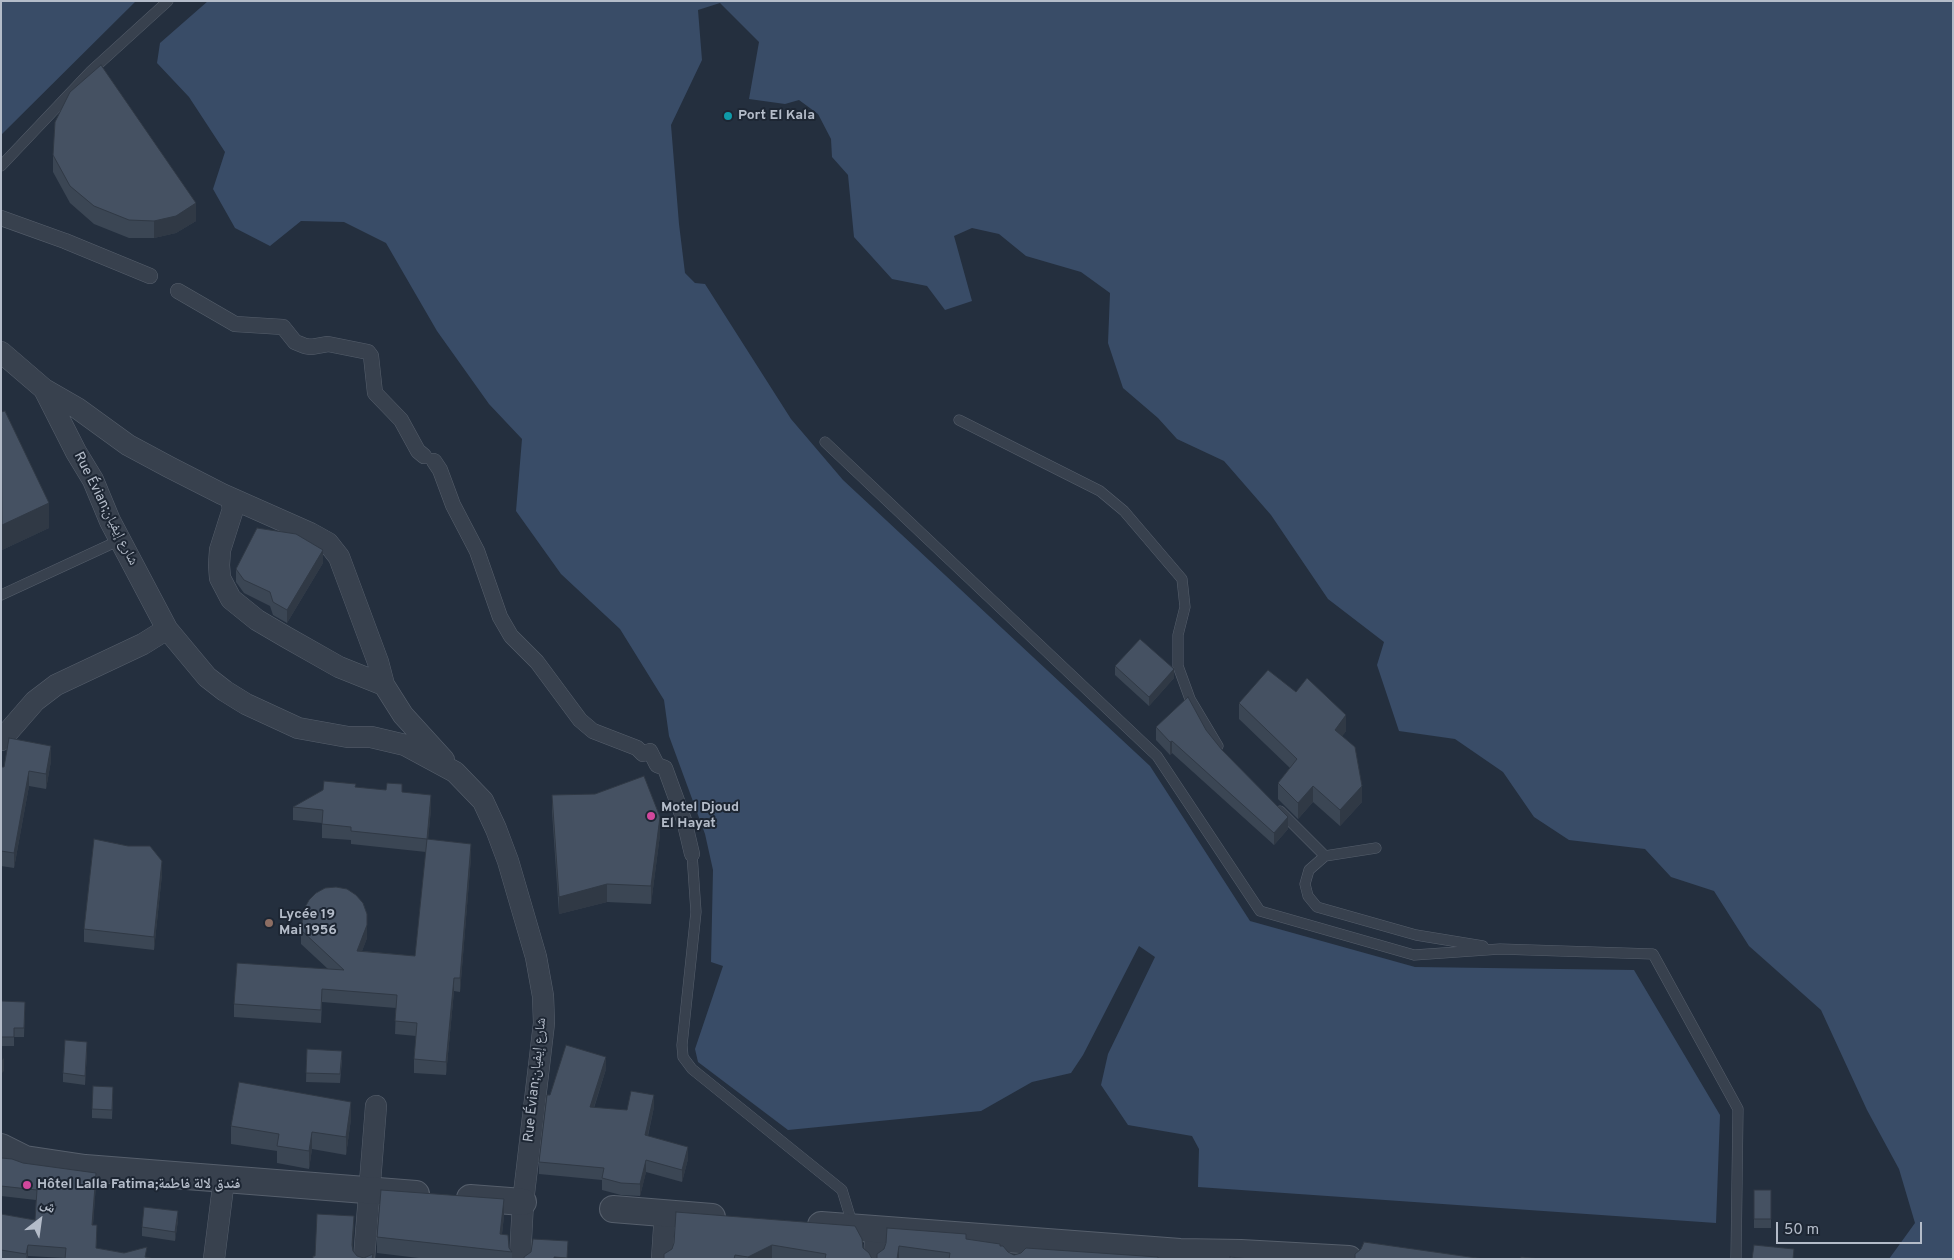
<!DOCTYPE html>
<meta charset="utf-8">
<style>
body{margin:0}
#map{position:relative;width:1954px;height:1260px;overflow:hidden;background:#242f3e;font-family:Overpass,"Noto Naskh Arabic",sans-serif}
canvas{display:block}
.frame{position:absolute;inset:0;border:2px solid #b4bcc9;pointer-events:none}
.north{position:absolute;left:15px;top:1195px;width:50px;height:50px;-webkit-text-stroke:4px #1d2633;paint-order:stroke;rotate:30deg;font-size:14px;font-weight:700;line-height:20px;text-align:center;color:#b4bcc9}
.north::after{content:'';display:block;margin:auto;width:18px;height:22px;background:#b4bcc9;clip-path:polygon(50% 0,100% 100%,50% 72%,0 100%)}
.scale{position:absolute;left:1776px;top:1222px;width:146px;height:22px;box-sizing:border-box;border:2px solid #b4bcc9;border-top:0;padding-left:6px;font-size:15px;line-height:18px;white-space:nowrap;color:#b4bcc9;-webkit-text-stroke:4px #1d2633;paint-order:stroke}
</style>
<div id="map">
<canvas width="1954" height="1260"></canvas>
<div class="frame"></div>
<div class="north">ش</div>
<div class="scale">50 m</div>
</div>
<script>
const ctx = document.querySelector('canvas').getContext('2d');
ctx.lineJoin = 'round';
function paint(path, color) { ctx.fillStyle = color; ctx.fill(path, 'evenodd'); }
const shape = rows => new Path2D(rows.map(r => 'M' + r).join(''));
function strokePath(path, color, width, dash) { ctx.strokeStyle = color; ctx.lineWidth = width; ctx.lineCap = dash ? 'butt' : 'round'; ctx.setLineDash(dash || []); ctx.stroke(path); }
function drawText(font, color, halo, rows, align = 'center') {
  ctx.font = font + ' Overpass,"Noto Naskh Arabic",sans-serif'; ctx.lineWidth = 4; ctx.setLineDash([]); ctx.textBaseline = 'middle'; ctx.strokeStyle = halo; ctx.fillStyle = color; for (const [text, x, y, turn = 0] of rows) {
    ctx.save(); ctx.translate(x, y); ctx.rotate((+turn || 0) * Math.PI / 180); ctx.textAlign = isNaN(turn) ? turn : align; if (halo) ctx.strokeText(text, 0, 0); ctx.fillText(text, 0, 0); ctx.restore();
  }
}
const water = shape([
 [1,1,136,1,1,135],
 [208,1,1953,1,1953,1259,1889,1259,1915,1223,1899,1169,1867,1110,1821,1010,1749,946,1714,891,1671,877,1645,849,1569,840,1534,817,1503,772,1455,739,1399,731,1377,665,1384,642,1328,599,1271,515,1224,461,1177,439,1158,418,1123,388,1108,343,1110,293,1081,272,1026,256,999,234,972,228,954,236,972,301,945,310,927,286,892,279,854,237,848,175,832,157,831,139,818,114,799,100,785,104,749,99,759,42,720,3,698,10,702,60,671,125,679,224,685,273,695,283,705,284,791,419,843,480,1150,766,1250,921,1415,967,1634,970,1720,1115,1716,1223,1198,1187,1199,1149,1192,1136,1128,1125,1101,1085,1108,1054,1155,957,1139,946,1083,1055,1071,1073,1032,1082,981,1111,788,1130,698,1062,695,1049,723,966,711,962,713,870,705,834,669,736,664,700,620,629,561,574,516,511,522,439,489,404,437,331,386,243,344,222,301,221,270,246,235,228,213,189,225,152,189,97,157,63,160,43]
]);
const service = shape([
 [1,166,91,71,168,1],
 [959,420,1100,491,1124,511,1182,579,1185,607,1178,635,1178,666,1190,699,1218,746],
 [825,442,1157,756,1260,911,1414,955,1500,949,1653,954,1738,1109,1736,1259],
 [1,595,120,540],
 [1280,811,1325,856],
 [1376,848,1325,856,1309,870,1305,884,1308,896,1317,907,1416,935,1483,946],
 [692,854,696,912,682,1045,683,1057,692,1069,842,1190,853,1226]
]);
const pedestrian = shape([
 [1,218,65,241,150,276],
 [178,291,235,324,283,327,295,342,305,346,311,347,328,344,368,352,371,356,375,393,401,420,418,451,424,456],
 [434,461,440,470,453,505,477,551,500,617,511,636,537,662,580,720,593,731,637,748,643,754,650,751,657,765,665,768,684,820,692,854]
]);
const minor = shape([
 [1,352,44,389,76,452,93,480,110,521,167,629,207,677,225,691,246,704,298,728,348,737,371,737,405,745,455,772,483,801,496,829,508,861,536,957,543,996,544,1023,523,1202,520,1259],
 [44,389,77,408,128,445,169,467,222,494,310,533,328,543,339,557,378,662,384,685,403,715,444,760],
 [231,498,233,509,220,550,219,565,220,578,231,599,257,620,286,637,339,667,384,685],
 [1,740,35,701,56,685,143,644,167,629],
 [214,1259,224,1179],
 [364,1259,376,1106],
 [662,1259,665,1213],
 [874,1259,876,1228]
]);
const tertiary = shape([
 [1,1147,25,1159,85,1168,416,1194],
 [470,1198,523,1202],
 [613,1209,712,1217],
 [821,1225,1180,1252,1241,1253,1349,1259]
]);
const wall = shape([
 [53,155,196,221,176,233,154,238,129,238,94,224,70,203,53,172],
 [1,412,49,528,2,550,1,549],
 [323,563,287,623,273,615,270,606,244,593,236,582,236,569],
 [1115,666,1174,678,1149,706,1115,675],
 [1296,692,1346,731,1342,736,1362,802,1340,826,1313,802,1298,819,1278,799,1278,783,1290,768,1239,719,1239,703],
 [1156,727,1222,750,1288,829,1274,845,1172,753,1170,755,1156,740],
 [51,761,46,789,29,786,14,868,1,866,1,767,4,767],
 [356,787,402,792,431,809,428,839,471,857,460,992,454,991,446,1075,414,1073,414,1059,416,1036,395,1034,396,1008,322,1002,321,1023,234,1017,234,1004,328,969,301,944,301,930,367,938,362,951,415,956,426,852,351,844,351,840,322,838,322,823,293,820,293,807],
 [552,795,660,835,651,904,607,902,559,914,552,812],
 [162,874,154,950,84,942,84,929],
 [1,1001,25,1002,24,1037,14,1037,14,1046,1,1046],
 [307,1049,342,1060,340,1083,306,1082],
 [87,1051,85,1085,63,1082,63,1073],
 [606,1069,594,1108,627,1110,654,1107,648,1136,688,1159,682,1182,646,1172,640,1196,621,1195,602,1190,602,1180,539,1174,539,1162,550,1095],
 [113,1096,112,1119,92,1118,92,1109],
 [351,1119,346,1155,312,1149,309,1169,277,1163,277,1151,231,1144,231,1126],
 [1,1158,96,1184,93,1225,97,1236,96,1248,147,1257,65,1258,28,1256,27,1259,1,1259,1,1214,35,1220,36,1200,1,1196],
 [1754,1190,1771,1190,1771,1228,1754,1228],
 [676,1212,863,1248,872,1259,664,1259,672,1249,674,1243],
 [504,1216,502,1234,509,1248,512,1252,512,1259,427,1259,377,1253,377,1237],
 [178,1220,175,1241,142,1236,142,1227],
 [966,1239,1000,1246,1008,1252,1014,1255,1158,1259,877,1259,884,1249,886,1243]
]);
const shadedWall = shape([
 [196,203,196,221,176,233,154,238,154,221],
 [49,503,49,528,2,550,2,525],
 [323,550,323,563,287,623,287,610],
 [1174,669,1174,678,1149,706,1149,697],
 [1346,715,1346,731,1335,746,1335,730],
 [1172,741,1172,753,1170,755,1170,742],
 [51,746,51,761,46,789,46,774],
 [29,771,29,786,14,868,14,853],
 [1313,786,1313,802,1298,819,1298,803],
 [1362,786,1362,802,1340,826,1340,810],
 [431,795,431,809,427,852,427,839],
 [660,817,660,835,651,904,651,886],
 [1288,817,1288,829,1274,845,1274,833],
 [471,844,471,857,460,992,460,978],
 [162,861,162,874,154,950,154,937],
 [607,884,607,902,559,914,559,897],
 [367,925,367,938,357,964,357,951],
 [454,978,454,991,446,1075,446,1062],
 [87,1042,87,1051,85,1085,85,1076],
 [606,1057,606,1069,590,1119,590,1107],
 [4,1058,4,1071,1,1074,1,1061],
 [654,1095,654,1107,645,1147,645,1135],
 [351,1102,351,1119,346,1155,346,1137],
 [312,1132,312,1149,309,1169,309,1151],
 [688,1147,688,1159,682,1182,682,1170],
 [646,1160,646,1172,640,1196,640,1184],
 [96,1173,96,1184,92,1236,92,1225],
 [504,1199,504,1216,500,1251,500,1234],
 [178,1211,178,1220,175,1241,175,1232],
 [354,1216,354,1229,352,1259,352,1245],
 [28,1245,28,1256,27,1259,26,1259],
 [772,1245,772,1259,748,1259,748,1257],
 [899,1246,899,1259,897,1259]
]);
const building = shape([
 [101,65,196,203,176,216,154,221,129,220,94,206,70,186,53,155,55,122,70,92,101,65],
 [5,411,49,503,2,525,1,412,5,411],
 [257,528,296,534,323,550,287,610,273,602,270,592,244,580,236,569,257,528],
 [1140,639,1174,669,1149,697,1115,666,1140,639],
 [1268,670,1296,692,1307,678,1346,715,1335,730,1355,747,1362,786,1340,810,1313,786,1298,803,1278,783,1297,759,1239,703,1268,670],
 [1188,697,1206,730,1222,750,1288,817,1274,833,1172,741,1170,742,1156,727,1188,697],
 [9,738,51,746,46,774,29,771,14,853,1,851,1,767,4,767,9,738],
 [644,776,660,817,651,886,607,884,559,897,552,795,595,794,644,776],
 [324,781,356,784,355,787,386,790,387,783,402,784,402,792,431,795,427,839,471,844,460,978,454,978,446,1062,414,1059,417,1023,395,1021,397,995,322,989,321,1010,234,1004,237,963,344,970,301,930,304,909,309,900,316,893,325,888,336,887,347,889,356,895,363,903,367,914,367,925,357,951,415,956,427,839,351,831,351,827,322,824,323,810,293,807,323,790,324,781],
 [94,839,128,846,150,846,162,861,154,937,84,929,94,839],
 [1,1001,25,1002,24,1028,14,1028,14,1037,1,1037,1,1001],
 [65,1040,87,1042,85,1076,63,1073,65,1040],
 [566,1045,606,1057,590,1107,627,1110,631,1091,654,1095,645,1135,688,1147,682,1170,646,1160,640,1184,621,1183,602,1178,604,1168,539,1162,547,1095,550,1095,566,1045],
 [307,1049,342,1051,340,1074,306,1073,307,1049],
 [239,1082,351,1102,346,1137,312,1132,309,1151,277,1146,279,1134,231,1126,239,1082],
 [93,1086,113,1087,112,1110,92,1109,93,1086],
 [1,1158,12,1159,23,1163,96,1173,92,1225,97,1225,96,1248,124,1253,147,1247,145,1257,155,1259,65,1259,66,1248,28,1245,26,1254,1,1250,1,1214,35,1220,37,1190,1,1186,1,1158],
 [381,1190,504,1199,500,1234,508,1235,509,1248,512,1252,377,1237,381,1190],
 [1754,1190,1771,1190,1771,1219,1754,1219,1754,1190],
 [144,1207,178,1211,175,1232,142,1227,144,1207],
 [676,1212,855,1226,862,1239,863,1248,869,1253,872,1259,825,1259,826,1254,772,1245,748,1257,735,1255,734,1259,664,1259,664,1254,672,1249,674,1243,676,1212],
 [317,1214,354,1216,352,1245,353,1251,357,1256,364,1258,373,1254,372,1259,313,1259,313,1256,315,1256,317,1214],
 [887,1228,966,1234,966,1239,1000,1244,1000,1246,1003,1246,1008,1252,1014,1255,1021,1253,1026,1248,1158,1257,1158,1259,949,1259,950,1253,899,1246,897,1259,877,1259,877,1254,884,1249,886,1243,887,1228],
 [533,1239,568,1241,567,1258,554,1257,554,1259,524,1259,524,1257,531,1252,533,1239],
 [1364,1242,1484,1259,1355,1259,1355,1254,1361,1249,1364,1242],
 [1754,1245,1794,1249,1793,1259,1752,1259,1754,1245],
 [1230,1257,1249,1259,1230,1259,1230,1257],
 [1521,1257,1541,1259,1521,1259,1521,1257]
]);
const markers = [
 [728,116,5,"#0f9aa8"],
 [651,816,5,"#d1479c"],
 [269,923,5,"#8d6e63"],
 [27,1185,5,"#d1479c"]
];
const poiNames = [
 ["Port El Kala",738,116],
 ["Motel Djoud",661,808],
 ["El Hayat",661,824],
 ["Lycée 19",279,915],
 ["Mai 1956",279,931],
 ["Hôtel Lalla Fatima;فندق لالة فاطمة",37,1185]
];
const streetNames = [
 ["Rue Évian;شارع إيفيان",105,509,63],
 ["Rue Évian;شارع إيفيان",536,1080,-84]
];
paint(water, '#394c67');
strokePath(service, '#565f6c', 11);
strokePath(pedestrian, '#565f6c', 16);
strokePath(minor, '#565f6c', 22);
strokePath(tertiary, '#565f6c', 28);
strokePath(service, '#38414e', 10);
strokePath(pedestrian, '#38414e', 15);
strokePath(minor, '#38414e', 21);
strokePath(tertiary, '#38414e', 26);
paint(wall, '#3b4654');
paint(shadedWall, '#303945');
paint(building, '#455162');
strokePath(building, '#303945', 1);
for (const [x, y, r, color] of markers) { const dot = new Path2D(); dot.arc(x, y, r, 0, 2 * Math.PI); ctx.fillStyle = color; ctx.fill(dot); strokePath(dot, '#1d2633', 2); }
drawText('bold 14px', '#b4bcc9', '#1d2633', poiNames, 'left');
drawText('14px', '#b4bcc9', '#1d2633', streetNames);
</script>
